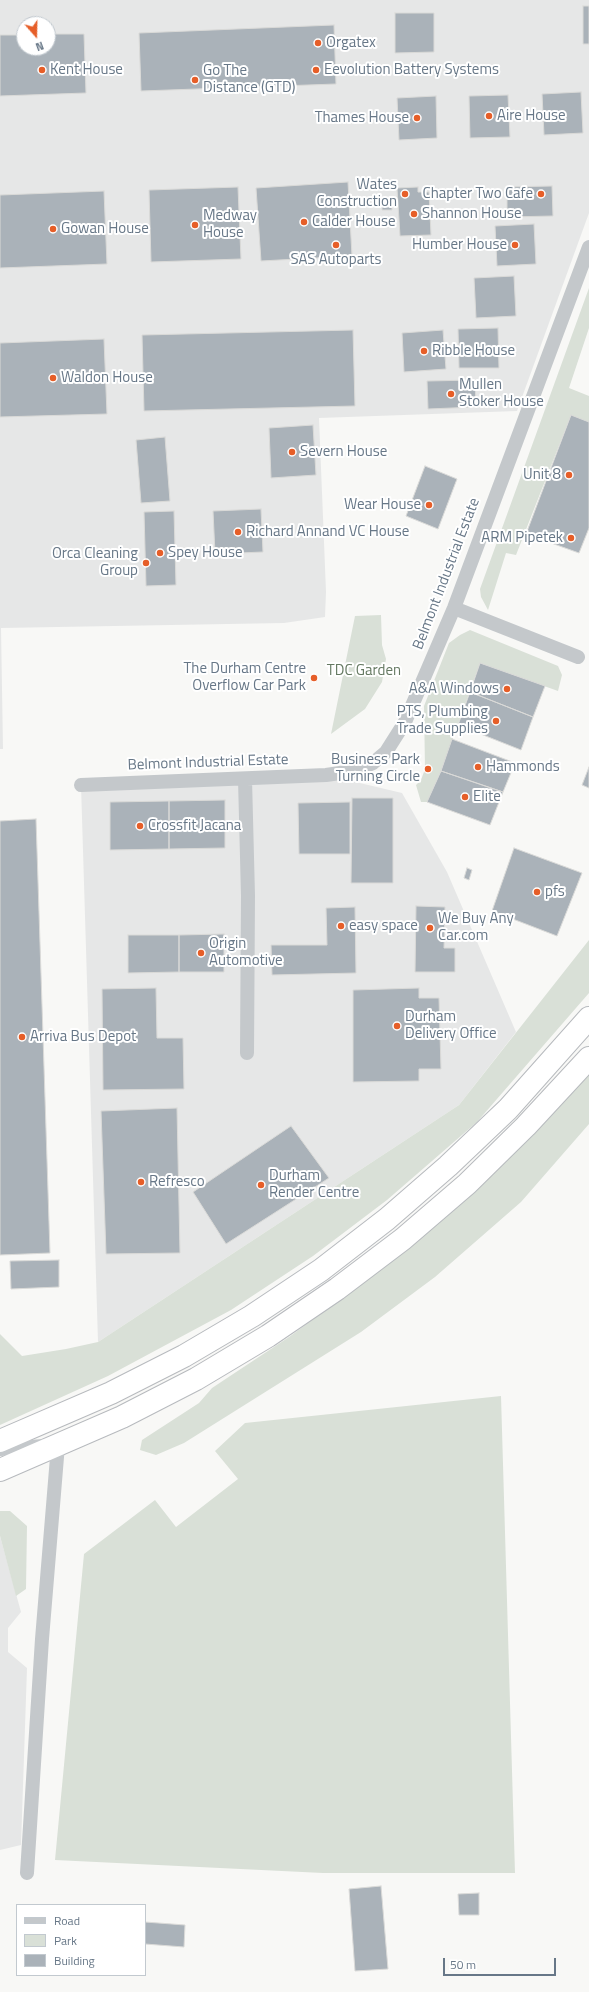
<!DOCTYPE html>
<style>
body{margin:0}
#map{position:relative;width:589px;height:1992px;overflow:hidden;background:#f8f8f6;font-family:"Titillium Web",sans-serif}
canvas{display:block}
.legend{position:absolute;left:16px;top:1904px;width:130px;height:72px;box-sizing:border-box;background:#fff;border:1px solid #c2c9cf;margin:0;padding:5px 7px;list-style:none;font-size:12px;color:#677787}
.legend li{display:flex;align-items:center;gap:8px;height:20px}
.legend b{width:20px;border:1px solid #c2c9cf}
.north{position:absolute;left:16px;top:16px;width:40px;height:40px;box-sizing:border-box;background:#fff;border:1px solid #c2c9cf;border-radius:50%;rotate:160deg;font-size:11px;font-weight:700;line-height:16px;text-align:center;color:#677787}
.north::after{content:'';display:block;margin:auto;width:14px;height:18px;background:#e65e28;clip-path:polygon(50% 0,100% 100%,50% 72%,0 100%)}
.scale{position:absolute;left:443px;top:1958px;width:113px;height:18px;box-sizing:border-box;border:2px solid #677787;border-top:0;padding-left:5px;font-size:12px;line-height:14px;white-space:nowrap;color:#677787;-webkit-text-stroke:3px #fff;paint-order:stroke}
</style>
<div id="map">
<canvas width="589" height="1992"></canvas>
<ul class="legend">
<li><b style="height:5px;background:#c4c8cb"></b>Road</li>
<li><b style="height:11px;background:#d9e0d7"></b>Park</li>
<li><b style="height:11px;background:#aab2b9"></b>Building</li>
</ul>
<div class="north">N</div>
<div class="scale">50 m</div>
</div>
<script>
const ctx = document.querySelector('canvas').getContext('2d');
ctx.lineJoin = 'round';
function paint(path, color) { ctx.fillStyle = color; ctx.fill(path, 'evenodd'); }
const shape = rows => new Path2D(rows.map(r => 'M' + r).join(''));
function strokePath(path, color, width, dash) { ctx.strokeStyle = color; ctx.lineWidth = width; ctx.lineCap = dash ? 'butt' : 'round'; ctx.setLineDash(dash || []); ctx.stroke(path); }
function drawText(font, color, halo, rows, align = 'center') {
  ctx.font = font + ' "Titillium Web",sans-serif'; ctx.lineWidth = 4; ctx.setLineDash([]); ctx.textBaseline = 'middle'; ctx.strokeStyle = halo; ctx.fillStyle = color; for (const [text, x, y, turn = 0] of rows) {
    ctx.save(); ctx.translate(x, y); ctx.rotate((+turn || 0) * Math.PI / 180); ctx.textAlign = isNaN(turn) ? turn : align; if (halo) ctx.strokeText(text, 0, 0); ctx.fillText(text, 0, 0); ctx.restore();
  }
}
const built = shape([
 [0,0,589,0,589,213,517,411,319,418,326,592,325,617,284,623,1,628,3,749,0,749],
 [24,24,48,24,48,48,24,48],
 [326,775,402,793,447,872,516,1032,459,1105,98,1342,81,785],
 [0,1536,21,1612,8,1628,8,1652,27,1668,21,1845,0,1850]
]);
const green = shape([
 [589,288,589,328,569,388,589,396,589,422,571,415,516,555,506,553,488,610,481,597,480,589],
 [381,615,382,645,386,659,382,682,365,709,331,734,355,616],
 [470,630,558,666,562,675,558,691,480,663,441,771,427,802,421,802,416,785,421,780,425,769,424,706,449,643,460,635],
 [589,940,589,993,477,1122,387,1200,313,1256,231,1310,108,1376,0,1425,0,1334,22,1356,66,1349,98,1342,459,1105],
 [589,1072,589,1124,521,1202,435,1277,361,1332,184,1443,156,1455,140,1450,142,1440,199,1403,212,1388,289,1337,406,1251,504,1163],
 [501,1396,515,1873,323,1873,55,1860,84,1554,155,1500,176,1527,238,1479,215,1451,245,1423],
 [0,1511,10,1511,27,1526,26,1589,16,1596,0,1536]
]);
const building = shape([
 [583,6,589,6,589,44,583,44,583,6],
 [395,13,434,13,434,52,395,53,395,13],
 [334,25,336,84,141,91,139,33,334,25],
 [48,34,84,34,86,93,0,96,0,35,24,35,24,48,48,48,48,34],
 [581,92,583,133,544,135,542,94,581,92],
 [508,95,510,137,470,138,469,96,508,95],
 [436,96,437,138,399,140,397,98,436,96],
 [348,182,352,256,261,261,256,188,348,182],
 [552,186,553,216,507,217,507,187,552,186],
 [238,187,241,259,151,262,149,190,238,187],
 [418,187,418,192,429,192,431,235,400,236,397,188,418,187],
 [104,191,107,264,0,268,0,195,104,191],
 [382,202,392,202,392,210,382,210,382,202],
 [534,224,536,264,497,266,495,226,534,224],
 [514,276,516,316,476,318,474,278,514,276],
 [498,328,499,368,459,368,458,329,498,328],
 [353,330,355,406,144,411,142,335,353,330],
 [443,330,446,369,404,372,402,333,443,330],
 [104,339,107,414,0,417,0,343,104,339],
 [475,380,476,407,428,409,427,381,475,380],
 [571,415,589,422,589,528,579,553,526,534,571,415],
 [313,425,316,475,271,478,269,428,313,425],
 [165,437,170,501,141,503,136,440,165,437],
 [425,466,457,479,438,529,406,516,425,466],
 [261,509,263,552,215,554,213,511,261,509],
 [174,511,176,585,146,586,144,512,174,511],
 [480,663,545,686,533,717,470,692,480,663],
 [470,692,533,717,521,750,458,725,470,692],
 [452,739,515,763,503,792,441,771,452,739],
 [589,767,589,788,582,785,589,767],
 [441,771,503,792,490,825,427,802,441,771],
 [352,798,393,798,393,883,351,883,352,798],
 [225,800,225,848,169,849,169,801,225,800],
 [169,801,169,849,110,850,110,802,169,801],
 [350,802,350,854,299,854,298,803,350,802],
 [36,819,50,1253,0,1255,0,821,36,819],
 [514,848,582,873,557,936,492,911,514,848],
 [467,868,472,870,469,880,464,878,467,868],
 [416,906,445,907,444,948,455,948,455,972,415,972,416,906],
 [355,907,356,973,272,975,271,945,327,945,326,908,355,907],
 [224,934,224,972,179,972,179,935,224,934],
 [128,935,179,935,179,972,128,973,128,935],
 [156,988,157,1038,183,1038,184,1089,103,1090,102,989,156,988],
 [419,988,419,998,439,998,441,1069,419,1069,419,1081,353,1082,353,990,419,988],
 [177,1108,180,1253,106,1254,101,1111,177,1108],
 [291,1126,329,1178,226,1244,193,1192,291,1126],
 [59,1260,59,1287,11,1289,10,1261,59,1260],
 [381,1886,388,1969,355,1971,349,1889,381,1886],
 [479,1893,479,1915,459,1915,458,1894,479,1893],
 [145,1922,185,1925,184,1947,145,1944,145,1922]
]);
const minor = shape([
 [454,608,578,657],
 [245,779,248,896,247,1053],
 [81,785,326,775,354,771,373,763,386,752,405,722,454,608,589,247],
 [0,1449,58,1445,42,1639,27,1873]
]);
const trunk = shape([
 [0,1441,111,1393,184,1356,252,1316,321,1270,387,1219,448,1166,508,1109,589,1018],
 [0,1470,122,1417,196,1379,268,1336,337,1289,403,1239,467,1184,526,1126,589,1058]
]);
const markers = [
 [318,43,4,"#e65e28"],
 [42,70,4,"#e65e28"],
 [316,70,4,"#e65e28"],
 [195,80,4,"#e65e28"],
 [489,116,4,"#e65e28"],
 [417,118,4,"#e65e28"],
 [405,194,4,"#e65e28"],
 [541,194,4,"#e65e28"],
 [414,214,4,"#e65e28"],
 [304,222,4,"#e65e28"],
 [195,225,4,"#e65e28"],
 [53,229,4,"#e65e28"],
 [336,245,4,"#e65e28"],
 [515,245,4,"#e65e28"],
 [424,351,4,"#e65e28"],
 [53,378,4,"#e65e28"],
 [451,394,4,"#e65e28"],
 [292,452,4,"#e65e28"],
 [569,475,4,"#e65e28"],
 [429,505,4,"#e65e28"],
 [238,532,4,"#e65e28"],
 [571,538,4,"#e65e28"],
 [160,553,4,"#e65e28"],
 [146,563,4,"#e65e28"],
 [314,678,4,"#e65e28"],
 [507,689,4,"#e65e28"],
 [496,721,4,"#e65e28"],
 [478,767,4,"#e65e28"],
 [428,769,4,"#e65e28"],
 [465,797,4,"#e65e28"],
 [140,826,4,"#e65e28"],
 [537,892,4,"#e65e28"],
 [341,926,4,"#e65e28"],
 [430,928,4,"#e65e28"],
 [201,953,4,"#e65e28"],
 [397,1026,4,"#e65e28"],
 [22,1037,4,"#e65e28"],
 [141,1182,4,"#e65e28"],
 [261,1185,4,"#e65e28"]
];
const poiNames = [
 ["Orgatex",326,43],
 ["Kent House",50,70],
 ["Eevolution Battery Systems",324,70],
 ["Go The",203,71],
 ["Distance (GTD)",203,88],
 ["Aire House",497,116],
 ["Thames House",409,118,"right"],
 ["Wates",397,185,"right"],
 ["Construction",397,202,"right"],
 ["Chapter Two Cafe",533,194,"right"],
 ["Shannon House",422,214],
 ["Medway",203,216],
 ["House",203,233],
 ["Calder House",312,222],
 ["Gowan House",61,229],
 ["Humber House",507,245,"right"],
 ["SAS Autoparts",336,260,"center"],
 ["Ribble House",432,351],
 ["Waldon House",61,378],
 ["Mullen",459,385],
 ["Stoker House",459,402],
 ["Severn House",300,452],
 ["Unit 8",561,475,"right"],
 ["Wear House",421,505,"right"],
 ["Richard Annand VC House",246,532],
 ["ARM Pipetek",563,538,"right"],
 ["Spey House",168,553],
 ["Orca Cleaning",138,554,"right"],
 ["Group",138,571,"right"],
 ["The Durham Centre",306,669,"right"],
 ["Overflow Car Park",306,686,"right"],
 ["A&A Windows",499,689,"right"],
 ["PTS, Plumbing",488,712,"right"],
 ["Trade Supplies",488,729,"right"],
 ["Business Park",420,760,"right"],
 ["Turning Circle",420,777,"right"],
 ["Hammonds",486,767],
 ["Elite",473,797],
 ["Crossfit Jacana",148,826],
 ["pfs",545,892],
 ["We Buy Any",438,919],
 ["Car.com",438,936],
 ["easy space",349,926],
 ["Origin",209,944],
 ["Automotive",209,961],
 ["Durham",405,1017],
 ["Delivery Office",405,1034],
 ["Arriva Bus Depot",30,1037],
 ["Durham",269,1176],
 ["Render Centre",269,1193],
 ["Refresco",149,1182]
];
const streetNames = [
 ["Belmont Industrial Estate",447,574,-69],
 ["Belmont Industrial Estate",208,763,-2]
];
const parkNames = [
 ["TDC Garden",364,671]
];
paint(built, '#e6e7e7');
paint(green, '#d9e0d7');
paint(building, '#aab2b9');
strokePath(building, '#dadad8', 1);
strokePath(trunk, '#b7babe', 24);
strokePath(minor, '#c4c8cb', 14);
strokePath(trunk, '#fff', 22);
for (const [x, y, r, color] of markers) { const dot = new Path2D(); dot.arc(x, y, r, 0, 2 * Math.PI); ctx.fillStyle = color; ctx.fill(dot); strokePath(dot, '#fff', 1.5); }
drawText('15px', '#677787', '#fff', poiNames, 'left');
drawText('15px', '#677787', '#fff', streetNames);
drawText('15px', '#657962', '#fff', parkNames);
</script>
